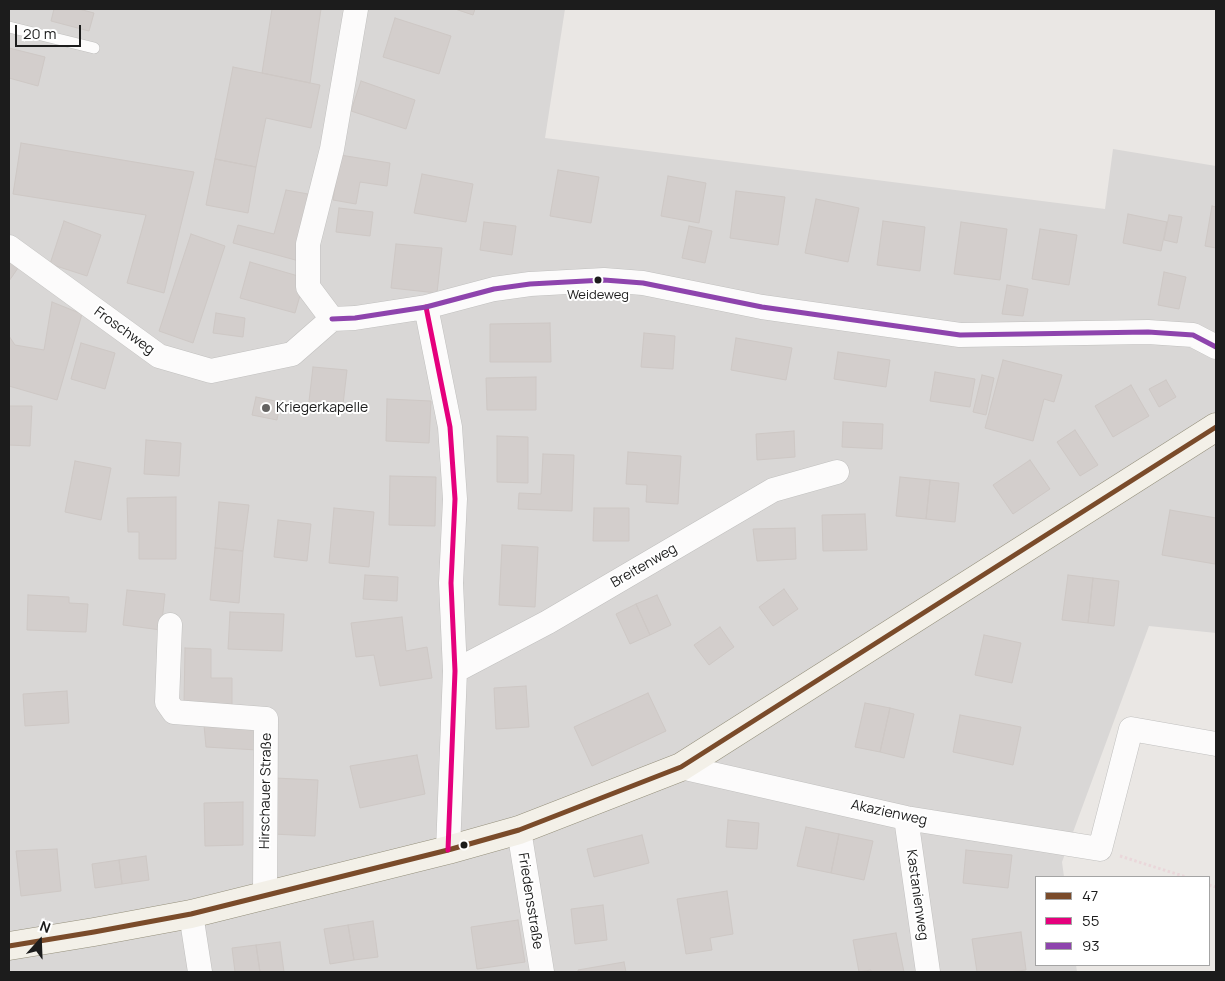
<!DOCTYPE html>
<meta charset="utf-8">
<style>
body{margin:0}
#map{position:relative;width:1225px;height:981px;overflow:hidden;background:#eae7e4;font-family:Manrope,sans-serif}
canvas{display:block}
.frame{position:absolute;inset:0;border:10px solid #1c1c1c;pointer-events:none}
.legend{position:absolute;left:1035px;top:876px;width:175px;height:90px;box-sizing:border-box;background:#fff;border:1px solid #a4a4a4;margin:0;padding:6px 9px;list-style:none;font-size:15px;color:#1c1c1c}
.legend li{display:flex;align-items:center;gap:10px;height:25px}
.legend b{width:25px;border:1px solid #a4a4a4}
.north{position:absolute;left:15px;top:916px;width:50px;height:50px;-webkit-text-stroke:4px #fff;paint-order:stroke;rotate:20deg;font-size:14px;font-weight:700;line-height:20px;text-align:center;color:#1c1c1c}
.north::after{content:'';display:block;margin:auto;width:18px;height:22px;background:#1c1c1c;clip-path:polygon(50% 0,100% 100%,50% 72%,0 100%)}
.scale{position:absolute;left:15px;top:25px;width:66px;height:22px;box-sizing:border-box;border:2px solid #1c1c1c;border-top:0;padding-left:6px;font-size:15px;line-height:18px;white-space:nowrap;color:#1c1c1c;-webkit-text-stroke:4px #fff;paint-order:stroke}
</style>
<div id="map">
<canvas width="1225" height="981"></canvas>
<div class="frame"></div>
<ul class="legend">
<li><b style="height:6px;background:#7a4b2a"></b>47</li>
<li><b style="height:6px;background:#e5007d"></b>55</li>
<li><b style="height:6px;background:#8e44ad"></b>93</li>
</ul>
<div class="north">N</div>
<div class="scale">20 m</div>
</div>
<script>
const ctx = document.querySelector('canvas').getContext('2d');
ctx.lineJoin = 'round';
function paint(path, color) { ctx.fillStyle = color; ctx.fill(path, 'evenodd'); }
const shape = rows => new Path2D(rows.map(r => 'M' + r).join(''));
function strokePath(path, color, width, dash) { ctx.strokeStyle = color; ctx.lineWidth = width; ctx.lineCap = dash ? 'butt' : 'round'; ctx.setLineDash(dash || []); ctx.stroke(path); }
function drawText(font, color, halo, rows, align = 'center') {
  ctx.font = font + ' Manrope,sans-serif'; ctx.lineWidth = 4; ctx.setLineDash([]); ctx.textBaseline = 'middle'; ctx.strokeStyle = halo; ctx.fillStyle = color; for (const [text, x, y, turn = 0] of rows) {
    ctx.save(); ctx.translate(x, y); ctx.rotate((+turn || 0) * Math.PI / 180); ctx.textAlign = isNaN(turn) ? turn : align; if (halo) ctx.strokeText(text, 0, 0); ctx.fillText(text, 0, 0); ctx.restore();
  }
}
const residential = shape([
 [9,9,565,9,545,138,1105,209,1113,149,1216,166,1216,633,1149,626,1062,862,1064,877,1036,877,1036,965,1076,965,1077,972,9,972]
]);
const building = shape([
 [54,9,79,9,94,13,89,31,51,21,54,9],
 [272,9,321,9,310,83,262,73,272,9],
 [455,9,475,9,473,15,455,9],
 [395,18,451,36,439,74,383,57,395,18],
 [9,48,45,57,38,86,9,78,9,48],
 [233,67,320,85,311,128,266,118,256,167,215,159,233,67],
 [361,81,415,100,406,129,351,111,361,81],
 [21,143,194,172,164,293,127,283,146,215,13,194,21,143],
 [340,155,390,163,387,186,360,182,356,204,333,200,340,155],
 [215,159,256,167,248,213,206,205,215,159],
 [558,170,599,177,591,223,550,216,558,170],
 [422,174,473,184,466,222,414,213,422,174],
 [668,176,706,183,699,223,661,216,668,176],
 [286,190,308,194,299,261,233,243,238,225,274,234,286,190],
 [736,191,785,197,778,245,730,238,736,191],
 [816,199,859,208,848,262,805,253,816,199],
 [1212,206,1216,207,1216,248,1205,246,1212,206],
 [339,208,373,212,370,236,336,232,339,208],
 [1128,214,1167,222,1161,251,1123,243,1128,214],
 [1169,215,1182,217,1177,243,1164,240,1169,215],
 [64,221,101,235,87,276,50,264,64,221],
 [883,221,925,227,920,271,877,265,883,221],
 [484,222,516,226,512,255,480,250,484,222],
 [961,222,1007,229,1000,280,954,274,961,222],
 [689,226,712,231,705,263,682,258,689,226],
 [1040,229,1077,235,1069,285,1032,279,1040,229],
 [191,234,225,246,193,343,159,331,191,234],
 [396,244,442,248,437,293,391,288,396,244],
 [9,261,18,268,9,281,9,261],
 [250,262,305,278,295,313,240,298,250,262],
 [1164,272,1186,277,1179,309,1158,305,1164,272],
 [1007,285,1028,289,1023,316,1002,314,1007,285],
 [52,302,82,314,57,400,9,386,9,336,15,345,44,350,52,302],
 [216,313,245,318,243,337,213,333,216,313],
 [550,323,551,362,490,362,490,324,550,323],
 [644,333,675,336,673,369,641,367,644,333],
 [736,338,792,348,786,380,731,370,736,338],
 [81,343,115,353,105,389,71,379,81,343],
 [838,352,890,360,886,387,834,379,838,352],
 [1003,360,1062,375,1054,402,1044,399,1033,441,985,428,1003,360],
 [313,367,347,370,342,413,308,410,313,367],
 [935,372,975,379,970,407,930,401,935,372],
 [982,375,994,378,986,415,973,412,982,375],
 [536,377,536,410,487,410,486,378,536,377],
 [1166,380,1176,397,1159,407,1149,389,1166,380],
 [1131,385,1149,416,1113,437,1095,406,1131,385],
 [256,397,280,402,277,420,252,415,256,397],
 [387,399,431,401,429,443,386,441,387,399],
 [9,406,32,406,30,446,9,445,9,406],
 [843,422,883,424,882,449,842,447,843,422],
 [1075,430,1098,465,1080,476,1057,442,1075,430],
 [794,431,795,457,757,460,756,434,794,431],
 [497,436,528,437,528,483,497,482,497,436],
 [146,440,181,443,179,476,144,474,146,440],
 [628,452,681,456,678,504,646,502,647,485,626,484,628,452],
 [543,454,574,455,572,511,518,509,519,493,541,494,543,454],
 [1030,460,1050,489,1013,514,993,485,1030,460],
 [75,461,111,468,101,520,65,512,75,461],
 [390,476,436,477,435,526,389,525,390,476],
 [900,477,930,480,926,519,896,516,900,477],
 [930,480,959,483,955,522,926,519,930,480],
 [176,497,176,559,139,559,139,532,128,532,127,498,176,497],
 [219,502,249,505,243,551,215,548,219,502],
 [334,508,374,512,369,567,329,563,334,508],
 [594,508,629,508,629,541,593,541,594,508],
 [1170,510,1216,518,1216,555,1215,564,1162,555,1170,510],
 [865,514,867,550,823,551,822,515,865,514],
 [278,520,311,524,307,561,274,557,278,520],
 [795,528,796,559,757,561,753,529,795,528],
 [502,545,538,547,535,607,499,605,502,545],
 [215,548,243,551,239,603,210,600,215,548],
 [365,575,398,577,397,601,363,599,365,575],
 [1068,575,1093,578,1088,623,1062,620,1068,575],
 [1093,578,1119,581,1114,626,1088,623,1093,578],
 [784,589,798,609,773,626,759,607,784,589],
 [127,590,165,594,161,630,123,625,127,590],
 [28,595,69,597,69,603,88,604,86,632,27,630,28,595],
 [657,595,671,625,650,635,636,604,657,595],
 [636,604,650,635,630,644,616,614,636,604],
 [230,612,284,614,282,651,228,649,230,612],
 [402,617,406,651,427,647,432,678,380,686,374,655,356,657,351,623,402,617],
 [720,627,734,647,709,665,694,645,720,627],
 [984,635,1021,643,1012,683,975,675,984,635],
 [185,648,211,649,211,678,232,678,232,706,184,704,185,648],
 [526,686,529,727,496,729,494,688,526,686],
 [67,691,69,723,25,726,23,694,67,691],
 [648,693,666,731,592,766,574,727,648,693],
 [865,703,890,708,880,752,855,747,865,703],
 [890,708,914,714,904,758,880,752,890,708],
 [960,715,1021,727,1013,765,953,752,960,715],
 [204,725,258,728,257,750,206,747,204,725],
 [417,755,425,794,360,808,350,766,417,755],
 [274,778,318,780,315,836,272,834,274,778],
 [243,802,243,845,205,846,204,803,243,802],
 [728,820,759,823,757,849,726,847,728,820],
 [806,827,839,834,831,873,797,866,806,827],
 [839,834,873,841,864,880,831,873,839,834],
 [642,835,649,863,594,877,587,849,642,835],
 [57,849,61,891,21,896,16,851,57,849],
 [966,850,1012,855,1008,888,963,883,966,850],
 [146,856,149,880,122,884,119,860,146,856],
 [119,860,122,884,95,888,92,864,119,860],
 [727,891,733,934,710,938,712,950,686,954,677,899,727,891],
 [603,905,607,940,575,944,571,909,603,905],
 [518,920,525,962,477,969,471,927,518,920],
 [373,921,378,957,354,960,348,925,373,921],
 [348,925,354,960,330,964,324,929,348,925],
 [1021,932,1026,970,1009,972,977,972,972,939,1021,932],
 [896,933,904,972,871,972,871,970,859,972,853,940,896,933],
 [280,942,284,972,260,972,256,945,280,942],
 [256,945,260,972,235,972,232,948,256,945],
 [624,962,626,972,578,972,578,970,624,962]
]);
const path = shape([
 [1120,856,1186,877],
 [1209,885,1216,887]
]);
const lane = shape([
 [9,27,94,48]
]);
const street = shape([
 [9,247,159,356,211,371,292,354,332,319],
 [426,307,450,427,455,499,451,583,455,671,448,850],
 [332,319,355,318,426,307,494,289,530,284,604,280,643,283,762,307,960,335,1148,332,1193,335,1216,347],
 [332,319,308,287,308,244,332,149,356,9],
 [170,625,167,702,174,712,266,719,265,895],
 [455,671,548,622,773,490,837,472],
 [681,767,906,818,1100,849,1131,729,1216,744],
 [906,818,928,972],
 [519,830,542,972],
 [191,914,200,972]
]);
const secondary = shape([
 [9,946,94,932,191,914,448,850,519,830,681,767,1216,427]
]);
const bus1 = shape([
 [9,946,94,932,191,914,448,850,519,830,681,767,1216,427]
]);
const bus2 = shape([
 [426,307,450,427,455,499,451,583,455,671,448,850]
]);
const bus3 = shape([
 [332,319,355,318,426,307,494,289,530,284,604,280,643,283,762,307,960,335,1148,332,1193,335,1216,347]
]);
const markers = [
 [598,280,4.5,"#1c1c1c"],
 [266,408,5,"#646362"],
 [464,845,4.5,"#1c1c1c"]
];
const busNames = [
 ["Weideweg",598,295]
];
const streetNames = [
 ["Froschweg",124,331,36],
 ["Breitenweg",644,566,-30],
 ["Hirschauer Straße",266,791,-89],
 ["Akazienweg",889,813,12],
 ["Kastanienweg",917,895,82],
 ["Friedensstraße",530,901,81]
];
const poiNames = [
 ["Kriegerkapelle",276,408]
];
paint(residential, '#d9d7d6');
paint(building, '#d3cecc');
strokePath(building, '#cec8c5', 1);
strokePath(lane, '#c1c0bf', 12);
strokePath(street, '#c1c0bf', 25);
strokePath(secondary, '#95907c', 29);
strokePath(path, '#ead7da', 3, [2.5, 2.5]);
strokePath(lane, '#fcfbfb', 11);
strokePath(street, '#fcfbfb', 24);
strokePath(secondary, '#f3f0e8', 28);
strokePath(bus1, '#7a4b2a', 5);
strokePath(bus2, '#e5007d', 5);
strokePath(bus3, '#8e44ad', 5);
for (const [x, y, r, color] of markers) { const dot = new Path2D(); dot.arc(x, y, r, 0, 2 * Math.PI); ctx.fillStyle = color; ctx.fill(dot); strokePath(dot, '#fff', 2); }
drawText('13px', '#1c1c1c', '#fff', busNames);
drawText('14px', '#1c1c1c', '#fff', streetNames);
drawText('14px', '#1c1c1c', '#fff', poiNames, 'left');
</script>
